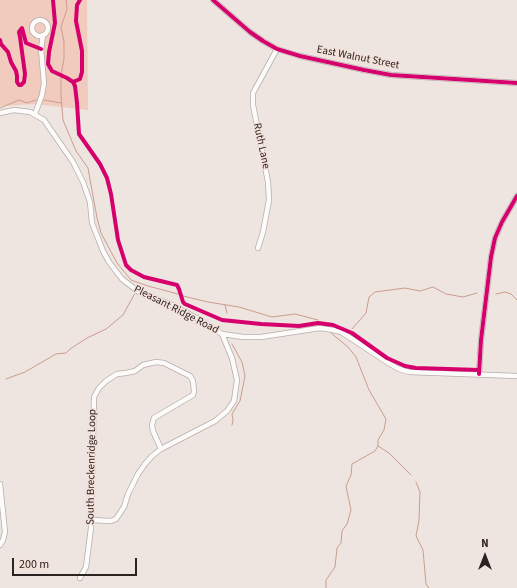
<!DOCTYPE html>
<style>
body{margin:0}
#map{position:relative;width:517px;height:588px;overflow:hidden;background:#eee4e0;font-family:"Source Sans 3",sans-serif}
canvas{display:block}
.north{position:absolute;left:465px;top:536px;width:40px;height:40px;-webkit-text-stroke:3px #f4e1da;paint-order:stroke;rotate:0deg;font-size:11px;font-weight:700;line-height:16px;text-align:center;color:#2a2320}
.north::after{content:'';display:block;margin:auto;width:14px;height:18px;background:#2a2320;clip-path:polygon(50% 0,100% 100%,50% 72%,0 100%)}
.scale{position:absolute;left:12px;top:558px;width:125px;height:18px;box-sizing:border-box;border:2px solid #2a2320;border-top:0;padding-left:5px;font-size:12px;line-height:14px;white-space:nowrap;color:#2a2320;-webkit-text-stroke:3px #f4e1da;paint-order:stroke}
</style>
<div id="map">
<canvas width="517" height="588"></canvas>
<div class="north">N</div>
<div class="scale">200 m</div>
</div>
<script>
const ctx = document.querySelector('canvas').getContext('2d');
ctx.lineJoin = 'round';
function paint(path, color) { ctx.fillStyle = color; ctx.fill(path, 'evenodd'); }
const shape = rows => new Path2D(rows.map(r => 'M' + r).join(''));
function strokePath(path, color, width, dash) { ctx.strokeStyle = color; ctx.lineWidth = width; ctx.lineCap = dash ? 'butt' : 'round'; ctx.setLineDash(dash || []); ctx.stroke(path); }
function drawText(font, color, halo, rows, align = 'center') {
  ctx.font = font + ' "Source Sans 3",sans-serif'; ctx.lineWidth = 3; ctx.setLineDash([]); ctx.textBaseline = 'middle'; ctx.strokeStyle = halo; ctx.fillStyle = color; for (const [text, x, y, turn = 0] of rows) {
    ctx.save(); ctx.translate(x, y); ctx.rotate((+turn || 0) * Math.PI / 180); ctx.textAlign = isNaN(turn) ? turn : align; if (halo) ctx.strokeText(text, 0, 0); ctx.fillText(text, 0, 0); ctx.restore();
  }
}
const green = shape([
 [0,0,87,0,88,110,35,104,0,106]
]);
const stream = shape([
 [66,0,67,9,61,27,64,42,64,59,61,75,61,96,63,120,76,151,88,168,97,218,101,233,117,263,131,280,148,286,178,294],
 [44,100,61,103],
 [0,108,19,100,27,103,36,100],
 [496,294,505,292,511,294,517,300],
 [183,296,208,302,239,307,272,317,295,314,318,320],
 [225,305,227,313],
 [352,329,366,313,369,297,375,292,405,288,420,291,433,287,446,294,463,297,477,293],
 [6,379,25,372,56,354,66,353,70,349,87,338,106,329,123,315,135,293],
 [232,425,233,421,232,414,240,401,245,376,242,362,232,344],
 [378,446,389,453,411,475],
 [416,482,420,492,419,520,416,536,423,550,426,584,429,588],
 [326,588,326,580,335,567,337,548,341,543,342,531,347,524,351,510,346,486,351,475,352,464,375,451,378,446,378,440,384,430,386,419,369,390,356,357,348,347,331,333]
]);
const minor = shape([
 [213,0,250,32,263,41,277,49,300,56,364,70,391,75,517,83],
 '32 28a8 8 0 1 1 16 0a8 8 0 1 1-16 0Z',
 [0,113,14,110,30,112,44,120,73,162,83,182,90,202,92,223,103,251,109,262,122,279,139,292,170,304,200,320,222,334,243,337,261,337,320,328,333,330,341,332,349,337,390,364,399,369,409,372,517,376],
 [35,114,42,95,44,83,41,49,43,35],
 [258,248,263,232,269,200,268,182,253,105,253,93,277,49],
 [479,374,481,340,491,257,495,238,502,222,517,196],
 [0,484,5,532,3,540,0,545],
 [91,520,111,521,116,519,124,507,128,494,138,474,145,464,152,456,161,449,215,421,227,411,234,401,237,380,232,358,222,334],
 [80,578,86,567,91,528,94,397,99,388,106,381,117,374,126,373,135,371,143,365,156,362,164,363,190,376,193,381,194,391,193,395,154,418,152,425,153,431,161,449]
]);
const cycleway = shape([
 [53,0,55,23,49,52,48,64,52,71,67,78,73,82,75,86,77,103,79,134,100,164,107,178,111,194,118,240,126,265,131,270,144,277,177,285,179,289,183,302,185,304,222,320,261,324,299,326,318,323,333,325,352,333,387,358,405,366,416,368,479,370],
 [213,0,250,32,263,41,277,49,300,56,364,70,391,75,517,83],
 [0,40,1,44,8,52,11,62,16,71,17,76,17,82,19,85,21,85,24,82,25,74,20,37,19,32,22,28,26,43,41,49],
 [73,82,80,79,82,72,82,51,76,21,77,5,80,0],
 [479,374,481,340,491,257,495,238,502,222,517,196]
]);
const streetNames = [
 ["East Walnut Street",358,58,11],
 ["Ruth Lane",261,146,78],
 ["Pleasant Ridge Road",176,310,27],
 ["South Breckenridge Loop",92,467,-89]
];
paint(green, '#f1cbbd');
strokePath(stream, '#ca9d8d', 1);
strokePath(minor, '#b5aeaa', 6);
strokePath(minor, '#fcfbfa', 4.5);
strokePath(cycleway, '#d6006c', 4);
drawText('11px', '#2a2320', '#f4e1da', streetNames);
</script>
